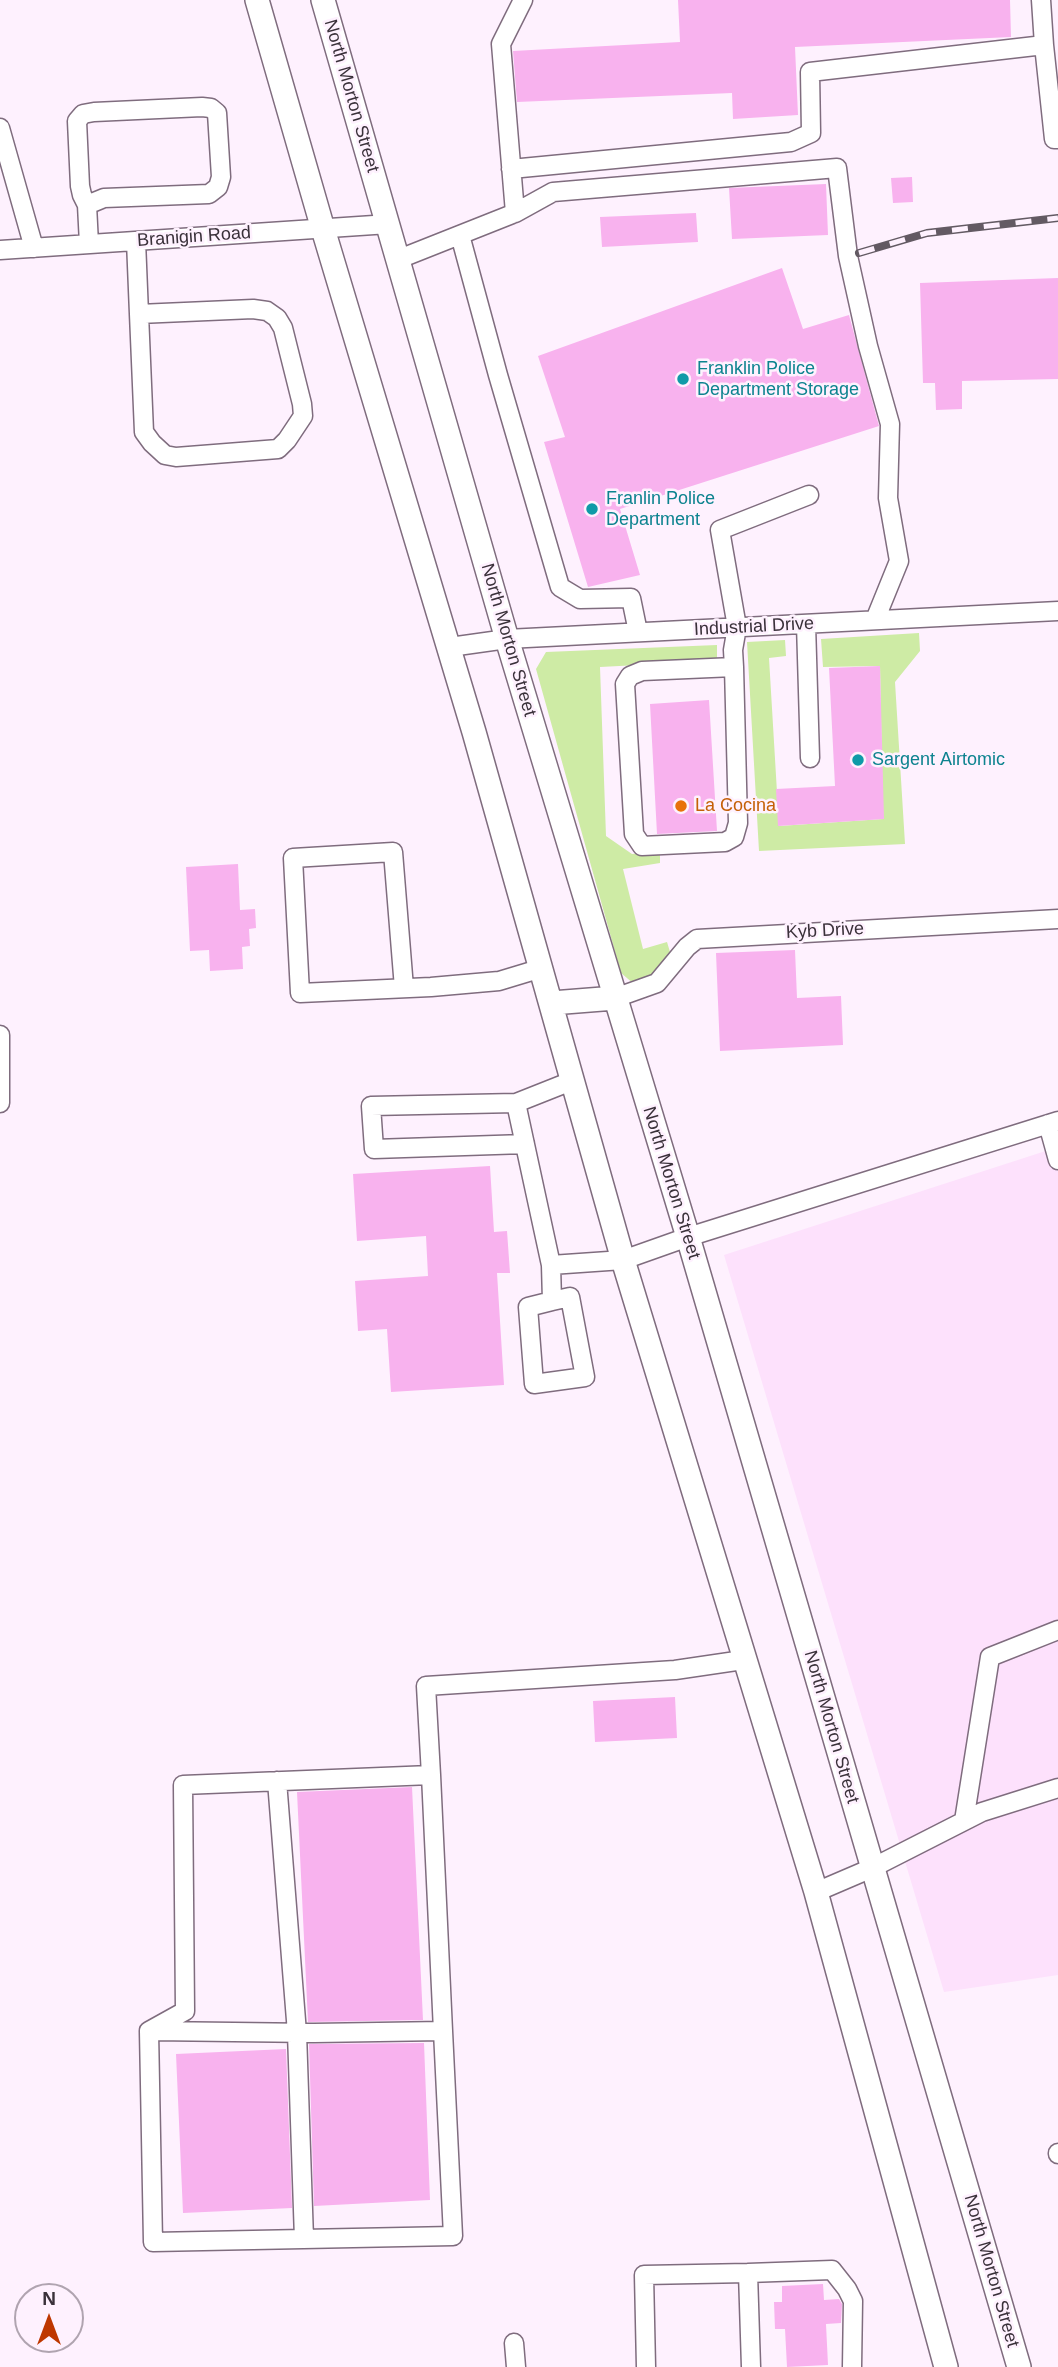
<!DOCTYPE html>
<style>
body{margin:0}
#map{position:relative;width:1058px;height:2367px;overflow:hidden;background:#fef1fe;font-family:Helvetica,sans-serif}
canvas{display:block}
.north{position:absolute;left:14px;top:2283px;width:70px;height:70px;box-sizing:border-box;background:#fef1fe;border:2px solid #b0a4b0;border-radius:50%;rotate:0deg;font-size:19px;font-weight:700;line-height:28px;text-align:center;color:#3a313a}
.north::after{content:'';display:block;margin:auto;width:24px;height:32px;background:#be3700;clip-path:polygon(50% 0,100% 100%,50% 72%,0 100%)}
</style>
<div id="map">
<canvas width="1058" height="2367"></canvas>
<div class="north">N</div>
</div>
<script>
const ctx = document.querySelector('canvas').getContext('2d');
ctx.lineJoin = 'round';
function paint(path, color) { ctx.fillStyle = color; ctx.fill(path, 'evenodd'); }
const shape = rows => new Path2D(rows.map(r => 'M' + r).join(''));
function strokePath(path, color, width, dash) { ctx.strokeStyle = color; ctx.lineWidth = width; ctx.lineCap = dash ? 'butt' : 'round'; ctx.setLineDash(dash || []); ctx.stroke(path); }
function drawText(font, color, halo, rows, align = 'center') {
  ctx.font = font + ' Helvetica,sans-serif'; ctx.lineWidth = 5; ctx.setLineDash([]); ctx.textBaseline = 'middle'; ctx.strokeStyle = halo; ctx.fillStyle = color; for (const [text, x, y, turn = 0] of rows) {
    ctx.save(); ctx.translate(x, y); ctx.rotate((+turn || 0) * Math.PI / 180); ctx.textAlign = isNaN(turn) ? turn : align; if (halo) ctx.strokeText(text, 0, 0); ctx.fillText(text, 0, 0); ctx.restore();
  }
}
const built = shape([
 [1058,1147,1058,1975,944,1992,724,1255]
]);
const green = shape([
 [919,633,920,651,895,682,905,844,759,851,747,642,785,640,786,656,769,658,779,826,883,819,880,666,823,667,821,639],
 [717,645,717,661,600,667,606,836,632,854,660,852,660,863,623,869,643,949,667,942,670,952,652,981,634,984,621,973,536,669,546,652]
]);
const building = shape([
 [678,0,1010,0,1011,37,795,47,798,115,733,119,732,93,517,102,513,51,680,42],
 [912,177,913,202,893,203,891,178],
 [826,184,828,235,732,239,729,188],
 [696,213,698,242,602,247,600,217],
 [782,268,803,329,849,315,879,426,620,509,640,575,588,587,544,442,565,437,538,356],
 [1058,278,1058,379,962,381,962,409,936,410,935,383,923,383,920,283],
 [880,666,884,819,778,826,776,789,835,786,829,668],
 [709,700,717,831,657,834,650,704],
 [238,864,240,910,255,909,256,928,249,929,250,946,242,947,243,969,210,971,209,950,190,951,186,867],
 [795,950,797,998,841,996,843,1045,720,1051,716,953],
 [490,1166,494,1232,507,1231,510,1273,497,1273,504,1385,391,1392,387,1329,358,1331,355,1281,428,1276,426,1236,357,1241,353,1174],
 [675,1697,677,1738,595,1742,593,1701],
 [412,1787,423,2020,308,2022,297,1792],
 [424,2043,430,2200,314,2206,309,2044],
 [286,2049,292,2208,183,2213,176,2054],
 [823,2284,824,2300,839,2299,842,2304,841,2323,826,2324,828,2365,787,2367,785,2329,775,2329,774,2302,782,2302,782,2286]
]);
const minor = shape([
 [1044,45,1054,139,1058,139],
 [0,128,34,248],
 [511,169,791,142,811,133,810,72,1044,45,1041,0],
 [87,205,104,198,209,194,218,187,221,177,217,113,211,108,202,107,94,112,83,114,77,121,80,186,82,195,87,205,89,244],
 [515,213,553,192,837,168,848,256,868,346,890,424,888,498,899,561,875,620],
 [460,235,498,375,560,587,580,599,631,598,638,632],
 [136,241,139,314,144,432,152,443,165,455,176,457,278,449,287,440,303,416,302,404,283,328,277,318,267,311,253,309,139,314],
 [0,250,389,224],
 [399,259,515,213,501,44,523,0],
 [806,624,810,758],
 [450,647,507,639,1058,611],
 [734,667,642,671,630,676,625,684,634,834,642,846,725,842,734,837,738,823,734,667,733,650,737,627,720,530,809,495],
 [404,988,393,852,293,858,300,993,431,987,499,981,542,968],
 [615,998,657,983,687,947,697,939,1058,919],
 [0,1035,0,1103],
 [516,1103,574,1080],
 [1048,1124,1058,1160],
 [525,1144,374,1149,371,1106,516,1103,551,1265,623,1260,688,1237,1058,1121],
 [551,1265,552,1301,528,1307,534,1384,585,1377,570,1297,552,1301],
 [431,1775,183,1785,185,2011,149,2031,153,2242,453,2236,443,2031,431,1775,426,1686,675,1670,743,1660],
 [277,1781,297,2033,304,2239],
 [964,1821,990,1657,1058,1630],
 [816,1892,872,1868,982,1812,1058,1788],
 [153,2031,314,2033,443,2031],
 [1058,2153,1058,2154],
 [748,2273,832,2270,847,2289,853,2301,852,2367],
 [514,2343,516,2367],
 [646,2367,644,2275,748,2273,751,2367]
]);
const major = shape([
 [257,0,323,229,474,732,623,1260,816,1892,946,2367],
 [323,0,507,639,688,1237,1019,2367],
 [552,1003,615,998]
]);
const rail = shape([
 [859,253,927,233,1058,218]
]);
const markers = [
 [683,379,7,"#0f9aa8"],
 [592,509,7,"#0f9aa8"],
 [858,760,7,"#0f9aa8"],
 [681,806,7,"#e8710a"]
];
const streetNames = [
 ["North Morton Street",351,96,74],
 ["Branigin Road",194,237,-4],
 ["Industrial Drive",754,627,-3],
 ["North Morton Street",508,640,74],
 ["Kyb Drive",825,931,-3],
 ["North Morton Street",671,1183,73],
 ["North Morton Street",831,1727,74],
 ["North Morton Street",991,2271,74]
];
const cultureNames = [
 ["Franklin Police",697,369],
 ["Department Storage",697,390],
 ["Franlin Police",606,499],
 ["Department",606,520],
 ["Sargent Airtomic",872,760]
];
const foodNames = [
 ["La Cocina",695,806]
];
paint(built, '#fde1fc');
paint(green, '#ceeba5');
paint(building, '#f8b2ee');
strokePath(minor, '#7f6c7e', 21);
strokePath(major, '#7f6c7e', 26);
strokePath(minor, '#fff', 18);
strokePath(major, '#fff', 23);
strokePath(rail, '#635a63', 8);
strokePath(rail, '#fef1fe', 5, [16]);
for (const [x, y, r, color] of markers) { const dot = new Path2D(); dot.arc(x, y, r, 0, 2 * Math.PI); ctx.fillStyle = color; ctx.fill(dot); strokePath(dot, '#fef1fe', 2.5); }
drawText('18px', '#3a313a', '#fef1fe', streetNames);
drawText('18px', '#0d838f', '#fef1fe', cultureNames, 'left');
drawText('18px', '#c56008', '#fef1fe', foodNames, 'left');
</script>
